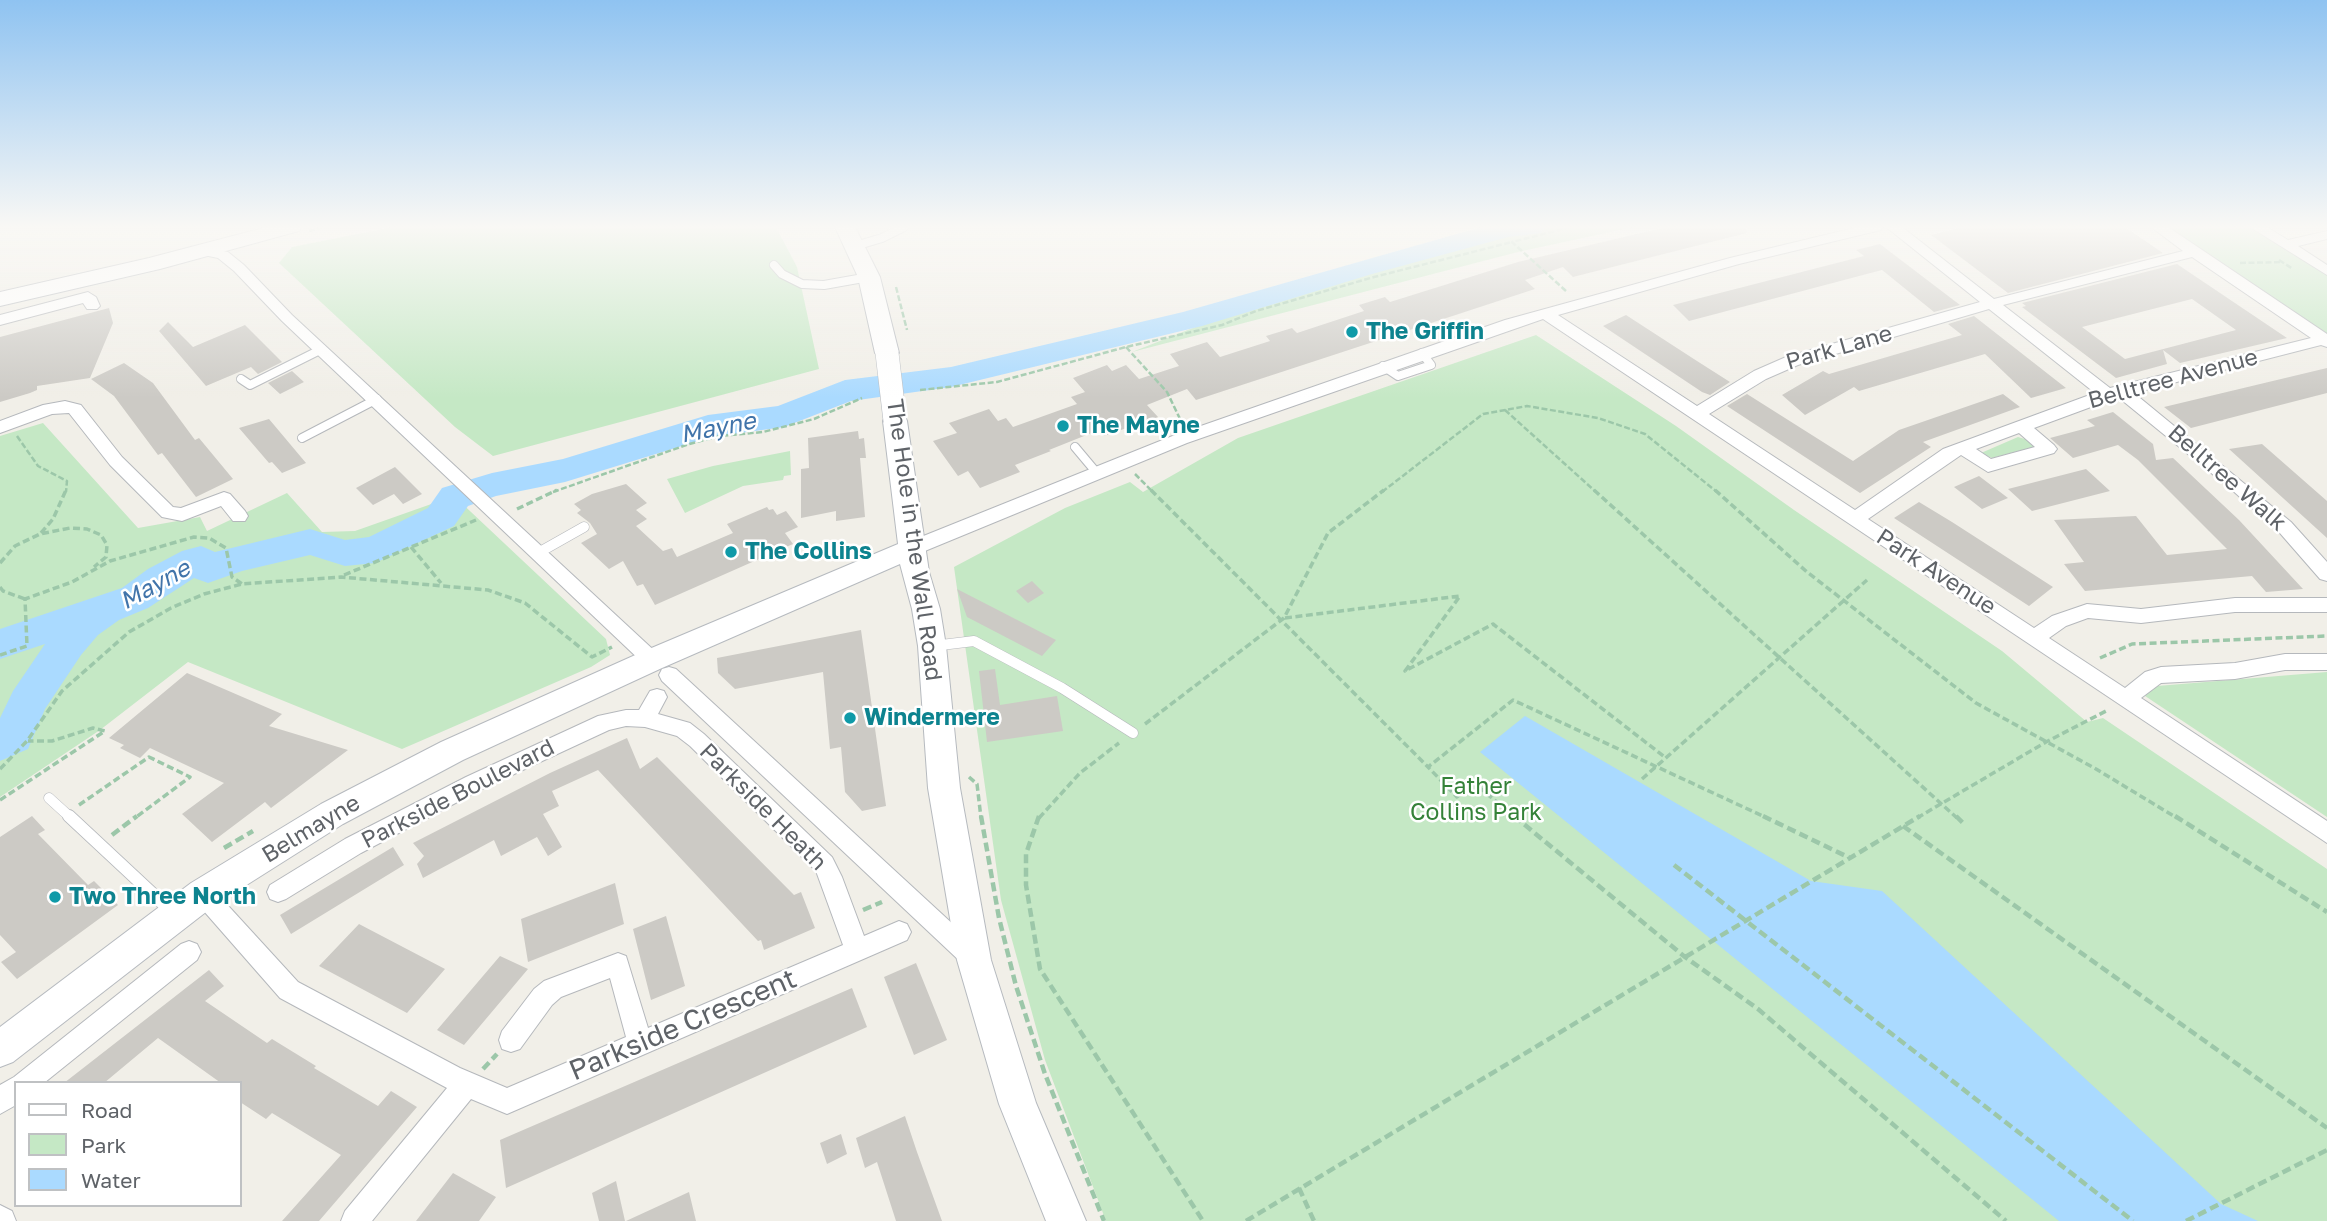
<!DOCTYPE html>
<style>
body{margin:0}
#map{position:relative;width:2327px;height:1221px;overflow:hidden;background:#f1efe8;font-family:"Golos Text",sans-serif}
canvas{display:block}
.legend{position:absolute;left:14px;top:1081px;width:228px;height:126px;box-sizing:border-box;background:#fff;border:2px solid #bfc1c3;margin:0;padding:9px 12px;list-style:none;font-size:21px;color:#5f6368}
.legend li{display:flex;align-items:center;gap:14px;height:35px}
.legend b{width:35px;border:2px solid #bfc1c3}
</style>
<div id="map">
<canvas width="2327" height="1221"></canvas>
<ul class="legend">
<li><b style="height:9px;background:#fff"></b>Road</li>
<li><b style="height:19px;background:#c5e8c5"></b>Park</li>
<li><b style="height:19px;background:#aadaff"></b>Water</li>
</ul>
</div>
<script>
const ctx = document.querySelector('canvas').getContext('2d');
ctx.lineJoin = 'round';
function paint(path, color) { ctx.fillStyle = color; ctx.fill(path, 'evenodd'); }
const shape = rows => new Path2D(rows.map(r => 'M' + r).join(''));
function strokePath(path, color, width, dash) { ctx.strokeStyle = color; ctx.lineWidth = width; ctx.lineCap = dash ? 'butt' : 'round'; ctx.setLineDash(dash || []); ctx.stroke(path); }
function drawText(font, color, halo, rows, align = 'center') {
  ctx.font = font + ' "Golos Text",sans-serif'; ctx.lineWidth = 5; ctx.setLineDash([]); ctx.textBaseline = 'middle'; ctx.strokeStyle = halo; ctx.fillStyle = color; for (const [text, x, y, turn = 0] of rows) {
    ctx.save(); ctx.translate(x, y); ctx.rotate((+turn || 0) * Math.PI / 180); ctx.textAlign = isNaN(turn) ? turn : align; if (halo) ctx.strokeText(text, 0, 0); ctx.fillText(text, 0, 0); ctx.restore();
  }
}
const green = shape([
 [392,227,776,227,797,267,819,369,493,456,455,427,279,263,292,247],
 [1523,227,1634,227,1518,252,1132,352,1208,322],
 [2167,227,2250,227,2327,275,2327,334],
 [1536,335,1676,426,1794,510,2002,651,2087,722,2103,718,2327,869,2327,1221,1106,1221,1045,1060,1001,900,954,567,1065,508,1130,482,1143,492,1238,438],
 [43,423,138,528,200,517,207,531,287,493,322,532,355,531,454,496,606,639,610,655,591,667,402,749,188,662,100,730,0,797,0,436],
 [2018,437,2028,440,2034,447,1992,458,1981,453],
 [790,451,791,475,784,476,783,480,743,486,685,513,667,479,713,466],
 [2327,672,2327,817,2133,688]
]);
const water = shape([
 [1525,716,1811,881,1882,891,2221,1204,2258,1221,2059,1221,1480,752]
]);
const river = shape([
 [1481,227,1545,227,1541,233,1508,237,1372,274,1202,326,951,387,851,401,784,427,711,437,565,482,496,496,468,506,454,526,375,563,345,566,310,555,242,571,208,583,194,578,148,608,119,620,98,635,81,655,45,709,28,749,0,761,0,718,13,691,45,644,0,659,0,629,122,588,148,569,182,551,201,546,215,552,310,529,345,540,369,537,428,508,442,488,492,473,563,459,708,415,778,406,845,380,951,367,1183,312,1481,227]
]);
const building = shape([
 [1666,227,1746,227,1747,233,1573,277,1563,267,1525,280,1535,289,1196,400,1187,389,1147,405,1158,417,1104,436,1099,430,1049,450,1051,451,1015,465,1020,472,980,488,968,471,958,476,933,441,957,433,949,423,989,409,998,421,1006,418,1013,427,1077,404,1071,397,1085,392,1073,378,1107,365,1112,371,1126,365,1139,379,1179,366,1170,354,1207,342,1220,357,1270,341,1266,336,1292,328,1297,333,1364,311,1359,305,1385,297,1390,302,1518,262],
 [1962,227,2125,227,2163,253,2008,293,1931,235],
 [1880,244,1960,305,1934,312,1882,270,1689,321,1673,305,1864,256,1856,250],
 [2177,264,2287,338,2180,363,2163,350,2167,364,2116,378,2022,307,2026,306,2022,303],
 [2192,299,2236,330,2125,359,2082,327],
 [109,308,113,323,90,378,37,386,37,390,30,393,0,402,0,337],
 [1626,315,1697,361,1730,382,1710,395,1702,392,1603,326],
 [1974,316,2066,388,2031,398,1985,354,1859,391,1854,387,1805,415,1782,395,1823,371,1829,374,1962,335,1948,324],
 [168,322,193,347,245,325,282,362,258,374,251,367,206,386,159,331],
 [124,363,153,383,195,440,199,438,233,479,196,497,162,453,158,455,114,396,91,379],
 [2327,368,2327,393,2191,428,2164,407],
 [292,371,304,382,280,394,268,383],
 [1747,394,1853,461,1899,430,2003,394,2020,407,1923,442,1931,447,1860,493,1727,406],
 [2113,412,2153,444,2156,460,2173,458,2239,520,2303,589,2266,592,2252,576,2085,591,2064,564,2084,562,2054,520,2136,516,2167,555,2227,549,2138,460,2118,445,2073,458,2050,438,2095,426,2087,420],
 [269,419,306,463,282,473,272,462,269,463,239,428],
 [858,431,859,439,864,438,866,458,860,458,865,517,836,521,836,511,801,518,801,469,809,468,808,438],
 [2262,444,2327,501,2327,538,2229,449],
 [395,467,422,494,403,504,394,494,373,505,356,488],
 [2086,469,2110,491,2032,511,2008,489],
 [1979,476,2008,498,1982,509,1954,487],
 [626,484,647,503,636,510,647,519,636,526,663,551,672,548,677,557,733,533,727,524,767,507,769,510,773,509,777,515,786,511,798,527,785,533,793,544,655,605,643,584,637,586,623,561,609,569,581,543,597,534,590,523,577,513,581,510,574,504,592,494],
 [1919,502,1952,522,2053,587,2029,606,1894,518],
 [1032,581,1044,593,1028,603,1016,591],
 [957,589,994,608,1056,640,1042,656,967,617],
 [861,630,886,806,862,811,845,792,841,747,830,749,823,672,735,689,718,673,717,658],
 [995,669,1000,705,1057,696,1063,731,987,742,979,671],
 [187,673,282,714,269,726,348,750,271,808,265,802,212,842,182,814,224,783,150,748,140,758,120,748,124,745,109,738],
 [627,738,640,769,657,757,794,895,801,892,815,928,764,950,761,940,758,941,598,770,552,791,559,806,543,814,562,847,548,856,537,837,501,856,494,840,423,878,417,864,424,856,413,843,550,773],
 [32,816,45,830,38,834,88,885,94,881,118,905,17,979,1,962,16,952,0,935,0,837],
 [393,847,404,865,291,934,280,915],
 [615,883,624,924,528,962,521,919],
 [666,916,685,986,651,1000,633,929],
 [359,924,445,969,407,1013,319,966],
 [500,956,528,969,464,1045,437,1030],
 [916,963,947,1040,914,1055,884,977],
 [209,970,224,986,205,1001,267,1043,272,1039,316,1066,314,1068,378,1106,391,1091,417,1107,319,1221,282,1221,341,1155,272,1113,266,1119,240,1102,240,1083,221,1083,158,1038,104,1083,64,1083],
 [852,988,867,1027,506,1188,500,1140],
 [905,1116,917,1152,942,1221,896,1221,877,1162,865,1168,856,1138],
 [841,1134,847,1154,827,1164,820,1143],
 [453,1173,496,1197,479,1221,416,1221],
 [616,1181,625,1221,599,1221,592,1193],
 [689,1192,696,1221,626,1221]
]);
const pathFar2 = shape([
 [309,231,324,227],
 [2279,260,2293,269],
 [2240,263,2281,262],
 [896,287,907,330],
 [1566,291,1512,242,1571,227],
 [1126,347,1167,392,1182,423],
 [920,390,997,382,1126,347,1222,325,1256,311,1374,277,1512,242],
 [1505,410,1596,492],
 [17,436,38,466,67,481,66,492],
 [1135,474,1153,492],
 [553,492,689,444,720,436,763,432,814,419,862,398],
 [1382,492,1483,414,1527,406,1598,418,1645,434,1717,492]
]);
const pathFar1 = shape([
 [1151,490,1428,767],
 [1594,490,1957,818],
 [1715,490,1807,572,1976,703,2096,769,2177,818],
 [517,509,557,490],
 [41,533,53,519,66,490],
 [411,547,441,583],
 [0,563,15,546,40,534,70,528,87,529,101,535,107,545,106,557,94,567],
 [344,575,476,520],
 [0,587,3,591,25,599],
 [1285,618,1460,596,1405,671,1493,624,1666,758],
 [0,655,27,646,25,599,72,582,110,561,194,537,209,538,226,548,232,577,242,584],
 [2100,658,2132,644,2327,636],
 [1145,724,1284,618,1328,533,1384,490],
 [0,769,27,741,62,691,129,632,171,608,204,594,242,584,341,577,488,590,525,603,592,657,612,647],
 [969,777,977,784,981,818],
 [1642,779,1867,580],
 [0,800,105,731,93,728,52,741,28,741],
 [79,805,149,757,190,777,135,818],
 [1039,818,1080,773,1119,743],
 [1516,818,1474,783,1457,797,1428,767,1513,700,1767,818],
 [1917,818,2046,742,2108,710]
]);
const path = shape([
 [981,816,999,918,1016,986,1045,1074,1104,1221],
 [1039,816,1026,854,1026,885,1040,969,1203,1221],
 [1514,816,1685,957,1758,1009,2006,1221],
 [1763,816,1850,858],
 [1956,816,1963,823],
 [2175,816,2327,912],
 [1903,826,2327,1128],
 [112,835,137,816],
 [224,848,253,831],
 [1674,865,2133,1221],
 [863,910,882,902],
 [483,1069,497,1054],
 [1299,1188,1314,1221],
 [1246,1221,1920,816],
 [2186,1221,2327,1150]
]);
const laneFar2 = shape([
 [855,246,882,238,904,227],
 [774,265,782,274,802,284,824,285,869,277],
 [1383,366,1398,376,1431,365,1422,353],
 [241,379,250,385,322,349],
 [302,438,377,399],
 [1075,447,1096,472]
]);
const laneFar1 = shape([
 [538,553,584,527],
 [933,646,974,641,1062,688,1133,733],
 [49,798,71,818]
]);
const lane = shape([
 [69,816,172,912]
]);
const street = shape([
 [1858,227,1883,227,1881,230,1739,264,1558,315,1697,406,1754,371,1786,357,1980,302,1886,227,1902,227,1994,299,2183,251,2151,227,2168,227,2327,334,2327,347,2321,345,2134,393,2291,522,2327,562,2327,581,2320,579,2279,532,2232,490,2118,397,2034,428,2054,445,2057,449,2054,453,1988,472,1961,455,1868,519,2034,628,2052,616,2087,604,2141,609,2235,598,2327,598,2327,612,2235,612,2141,623,2088,618,2066,626,2049,638,2125,688,2145,672,2161,667,2235,663,2285,654,2327,654,2327,670,2285,670,2235,679,2161,683,2141,698,2327,821,2327,843,1543,319,1187,443,920,553,913,555,906,553,904,548,906,543,1175,435,1505,320,1730,258,1858,227],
 [2192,257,2311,338,2110,388,2003,305,2192,257],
 [1989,309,2095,393,1943,449,1855,510,1709,414,1766,379,1798,365,1989,309],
 [2019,433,2035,447,1991,459,1976,449,2019,433],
 [2250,227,2267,227,2288,240,2327,231,2327,239,2298,246,2327,265,2327,275,2250,227],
 [204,247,228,252,244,265,292,315,659,655,662,660,659,665,652,668,645,665,282,321,234,271,218,258,199,254,197,251,204,247],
 [88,292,96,297,100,306,97,309,87,309,83,303,0,325,0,315,88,292],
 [65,401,81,405,122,457,173,507,181,508,224,492,230,494,245,511,248,516,245,521,233,521,221,506,182,521,162,517,110,465,69,413,52,414,0,433,0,421,43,405,65,401],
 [669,667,676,669,981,950,985,958,981,966,973,969,965,966,662,681,659,675,662,669,669,667],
 [657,689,664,691,667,697,658,714,690,723,704,734,832,857,842,877,864,936,899,921,907,924,911,932,907,940,507,1114,471,1099,372,1221,341,1221,345,1211,447,1088,280,998,195,901,192,894,195,887,203,884,211,887,298,982,460,1068,507,1088,626,1037,610,978,561,997,552,1005,520,1049,511,1052,502,1049,499,1040,502,1031,534,989,544,981,618,953,626,956,648,1028,843,945,816,871,690,746,677,736,645,727,626,726,609,730,482,789,361,853,286,899,278,902,270,899,267,892,270,885,345,839,466,777,598,716,626,710,639,710,650,691,657,689],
 [189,941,197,944,201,952,197,960,44,1083,16,1083,16,1105,0,1114,0,1085,14,1077,181,944,189,941],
 [0,1205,12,1211,16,1221,0,1221,0,1205]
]);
const secondary = shape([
 [267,227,302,227,299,231,160,269,0,306,0,292,149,258,267,227],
 [835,227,855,227,880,277,899,353,895,358,887,360,879,358,875,353,858,277,835,227],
 [895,413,904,415,907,421,929,572,940,609,946,646,960,788,991,960,1036,1103,1086,1221,1046,1221,999,1104,957,960,928,788,918,646,912,609,900,564,662,668,463,760,343,824,215,905,13,1062,0,1067,0,1027,191,883,321,804,441,742,642,652,898,544,883,421,886,415,895,413]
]);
const secondaryBridge = shape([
 [887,353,895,421]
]);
const markers = [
 [1352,332,7,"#0f9aa8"],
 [1063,426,7,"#0f9aa8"],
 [731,552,7,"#0f9aa8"],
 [850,718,7,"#0f9aa8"],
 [55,897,7,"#0f9aa8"]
];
const cultureNames = [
 ["The Griffin",1366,332],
 ["The Mayne",1077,426],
 ["The Collins",745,552],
 ["Windermere",864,718],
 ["Two Three North",69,897]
];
const streetNames = [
 ["Park Lane",1839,348,-16],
 ["Belltree Avenue",2173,379,-15],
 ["Belltree Walk",2227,478,41],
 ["The Hole in the Wall Road",914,540,82],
 ["Park Avenue",1936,572,33],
 ["Parkside Boulevard",458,794,-27],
 ["Parkside Heath",763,807,45],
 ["Belmayne",311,829,-31]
];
const parkNames = [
 ["Father",1476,787],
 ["Collins Park",1476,813]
];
const waterNames = [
 ["Mayne",718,428,-11],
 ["Mayne",155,585,-29]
];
const nearStreetnames = [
 ["Parkside Crescent",683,1025,-23]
];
paint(green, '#c5e8c5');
paint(water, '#aadaff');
paint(river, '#aadaff');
paint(building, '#cccac5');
strokePath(laneFar2, '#b5b8bc', 10);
strokePath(laneFar1, '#b5b8bc', 11);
strokePath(lane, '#b5b8bc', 14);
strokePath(street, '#b5b8bc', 2);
strokePath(secondary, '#b6babf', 2);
strokePath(pathFar2, '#9cc7a9', 2.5, [6, 2.5]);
strokePath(pathFar1, '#9cc7a9', 3.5, [7, 3.5]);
strokePath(path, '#9cc7a9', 4.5, [9, 4.5]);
strokePath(laneFar2, '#fff', 8);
strokePath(laneFar1, '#fff', 10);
strokePath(lane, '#fff', 12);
paint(street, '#fff');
paint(secondary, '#fff');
strokePath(secondaryBridge, '#b6babf', 24, []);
strokePath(secondaryBridge, '#fff', 23);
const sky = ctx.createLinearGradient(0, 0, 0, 398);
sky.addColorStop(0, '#8fc3f1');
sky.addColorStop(0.57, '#f9f8f5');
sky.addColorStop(1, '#f9f8f500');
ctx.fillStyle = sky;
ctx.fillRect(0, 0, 2327, 398);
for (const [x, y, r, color] of markers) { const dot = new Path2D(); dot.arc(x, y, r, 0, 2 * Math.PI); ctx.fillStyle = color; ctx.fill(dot); strokePath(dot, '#fff', 2.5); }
drawText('bold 23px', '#0d838f', '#fff', cultureNames, 'left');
drawText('23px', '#5f6368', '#fff', streetNames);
drawText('23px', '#348238', '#fff', parkNames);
drawText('italic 24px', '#4174aa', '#fff', waterNames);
drawText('28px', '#5f6368', '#fff', nearStreetnames);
</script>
